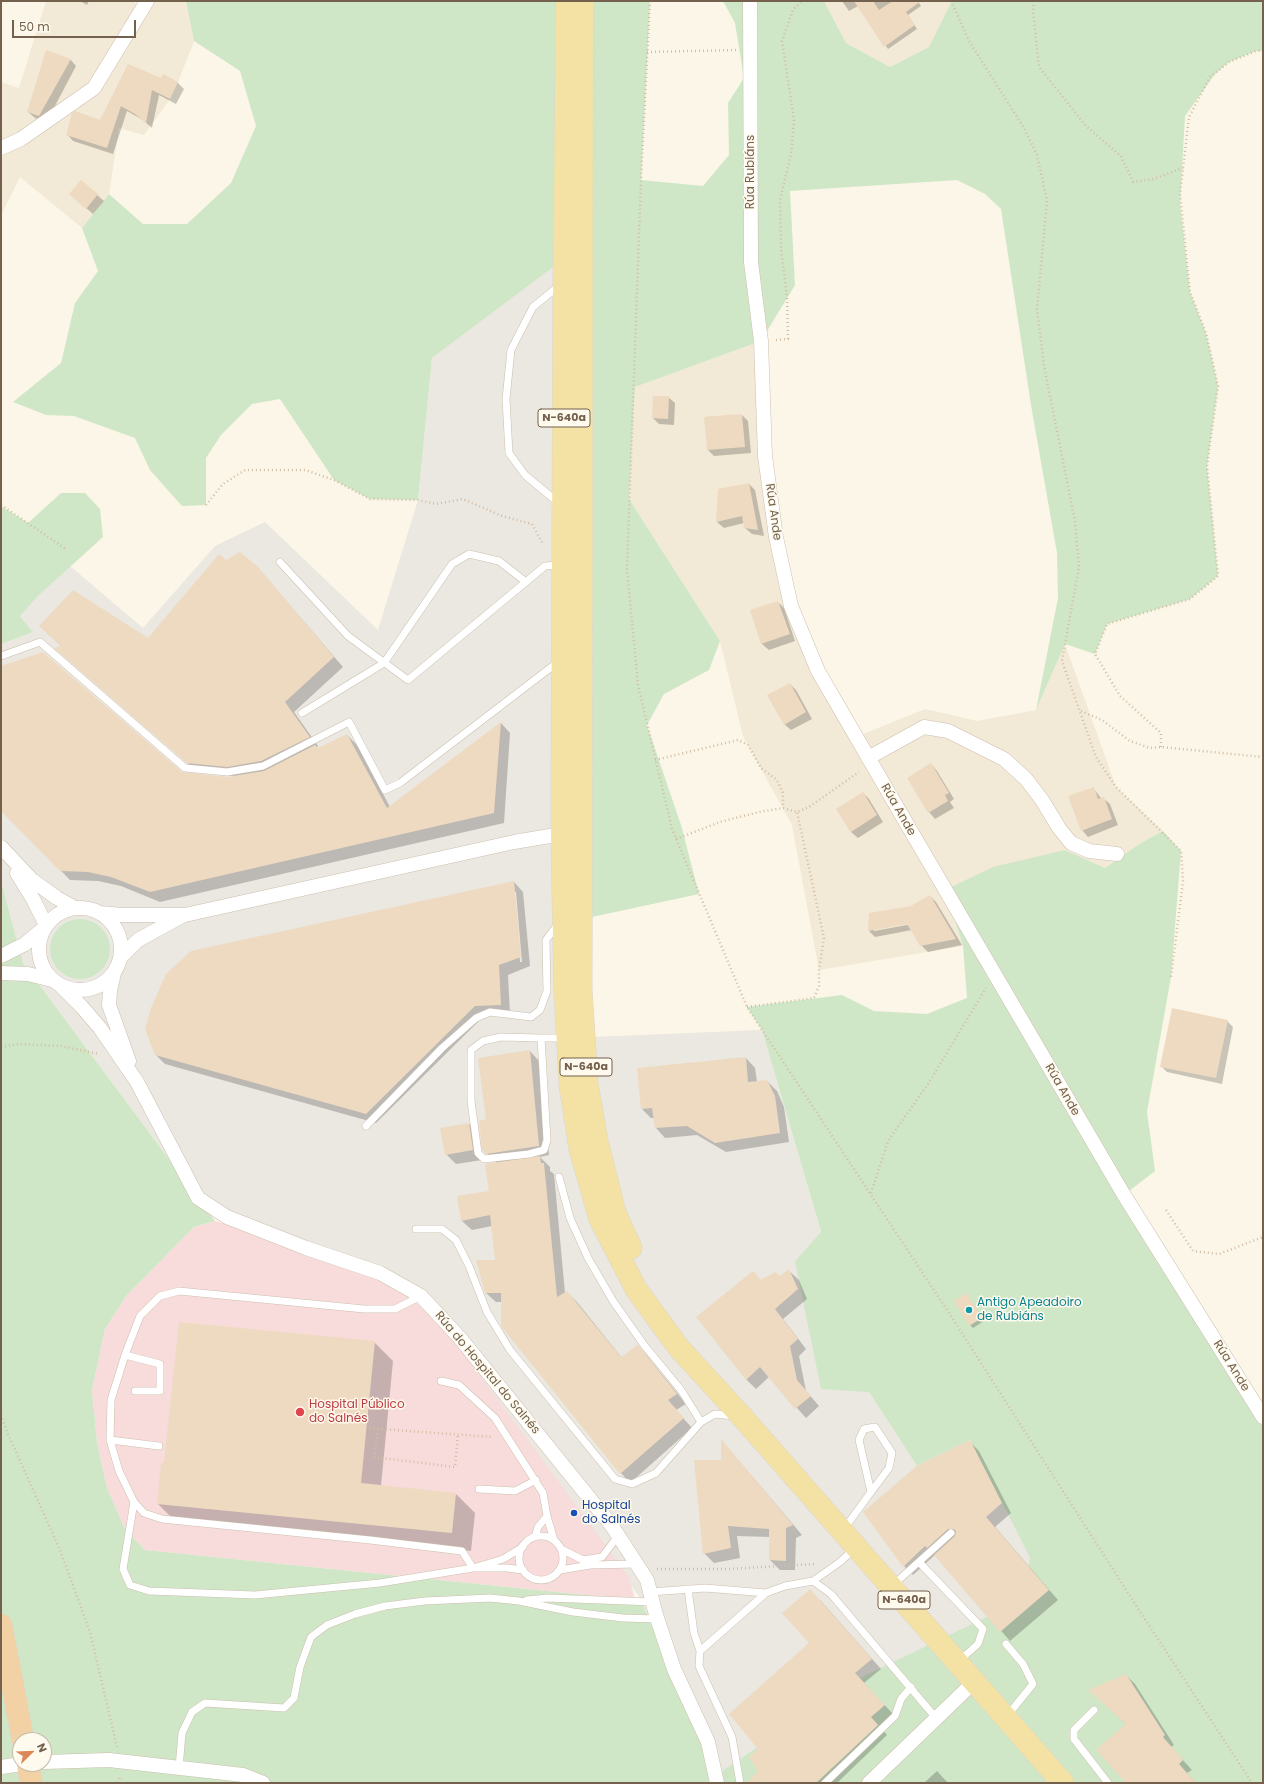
<!DOCTYPE html>
<meta charset="utf-8">
<style>
body{margin:0}
#map{position:relative;width:1264px;height:1784px;overflow:hidden;background:#fbf6e7;font-family:Poppins,sans-serif}
canvas{display:block}
.frame{position:absolute;inset:0;border:2px solid #73604d;pointer-events:none}
.north{position:absolute;left:12px;top:1732px;width:40px;height:40px;box-sizing:border-box;background:#fefaed;border:1px solid #c6bcad;border-radius:50%;rotate:67deg;font-size:11px;font-weight:700;line-height:16px;text-align:center;color:#73604d}
.north::after{content:'';display:block;margin:auto;width:14px;height:18px;background:#db8756;clip-path:polygon(50% 0,100% 100%,50% 72%,0 100%)}
.scale{position:absolute;left:12px;top:20px;width:124px;height:18px;box-sizing:border-box;border:2px solid #73604d;border-top:0;padding-left:5px;font-size:12px;line-height:14px;white-space:nowrap;color:#73604d;-webkit-text-stroke:3px #fefaed;paint-order:stroke}
</style>
<div id="map">
<canvas width="1264" height="1784"></canvas>
<div class="frame"></div>
<div class="north">N</div>
<div class="scale">50 m</div>
</div>
<script>
const ctx = document.querySelector('canvas').getContext('2d');
ctx.lineJoin = 'round';
function paint(path, color) { ctx.fillStyle = color; ctx.fill(path, 'evenodd'); }
const shape = rows => new Path2D(rows.map(r => 'M' + r).join(''));
function strokePath(path, color, width, dash) { ctx.strokeStyle = color; ctx.lineWidth = width; ctx.lineCap = dash ? 'butt' : 'round'; ctx.setLineDash(dash || []); ctx.stroke(path); }
function drawText(font, color, halo, rows, align = 'center') {
  ctx.font = font + ' Poppins,sans-serif'; ctx.lineWidth = 3; ctx.setLineDash([]); ctx.textBaseline = 'middle'; ctx.strokeStyle = halo; ctx.fillStyle = color; for (const [text, x, y, turn = 0] of rows) {
    ctx.save(); ctx.translate(x, y); ctx.rotate((+turn || 0) * Math.PI / 180); ctx.textAlign = isNaN(turn) ? turn : align; if (halo) ctx.strokeText(text, 0, 0); ctx.fillText(text, 0, 0); ctx.restore();
  }
}
const residential = shape([
 [46,1,132,1,137,4,138,1,186,1,194,41,178,82,170,99,144,135,119,128,109,194,82,228,20,177,1,215,1,82,19,88],
 [824,1,952,1,952,2,935,44,890,67,846,43],
 [761,341,765,456,791,606,856,737,925,709,977,721,1036,710,1065,644,1116,787,1163,831,1139,844,1105,868,1065,850,945,890,963,946,819,970,792,825,743,736,720,641,629,499,635,387]
]);
const industrial = shape([
 [564,259,567,1038,762,1030,821,1233,795,1261,869,1392,917,1466,970,1440,1030,1558,1031,1783,717,1783,640,1598,421,1296,198,1198,23,963,1,881,1,644,33,632,20,616,39,595,70,566,143,628,215,546,265,522,378,630,418,500,432,358]
]);
const medical = shape([
 [215,1221,326,1255,391,1279,447,1331,629,1577,635,1600,145,1550,125,1529,107,1488,97,1442,92,1390,105,1329,127,1295,194,1227]
]);
const green = shape([
 [186,1,650,1,641,180,703,186,729,155,728,103,744,78,735,23,723,1,824,1,846,43,890,67,929,47,952,1,1263,1,1263,51,1256,51,1229,62,1215,74,1185,116,1180,203,1190,292,1206,333,1218,386,1207,466,1218,576,1190,599,1107,624,1095,654,1065,644,1036,710,1058,598,1057,553,1031,405,1001,209,985,194,957,180,790,191,795,285,761,341,635,387,629,499,720,641,709,670,664,694,647,725,681,825,699,894,564,923,564,259,432,358,418,500,370,499,334,480,280,399,252,404,221,435,206,458,206,505,182,506,150,470,135,438,74,416,46,415,13,402,61,363,75,303,98,271,82,228,109,194,143,224,187,224,231,183,256,126,240,71,194,41],
 [61,493,85,493,100,509,103,537,39,595,20,616,33,632,1,644,1,506,28,523],
 [1163,831,1181,851,1171,977,1147,1112,1155,1171,1124,1195,1263,1419,1263,1783,1,1783,1,881,23,963,215,1221,194,1227,127,1295,105,1329,92,1390,97,1442,107,1488,125,1529,145,1550,635,1600,640,1598,715,1776,858,1679,1022,1600,1030,1558,970,1440,917,1466,869,1392,821,1389,795,1261,821,1232,762,1030,747,1007,842,995,874,1011,927,1014,967,998,963,946,945,890,993,867,1065,850,1105,868,1139,844],
 [20,1740,44,1740,44,1764,20,1764],
 '50 949a30 30 0 1 1 60 0a30 30 0 1 1-60 0Z'
]);
const shadow = shape([
 [80,1,89,1,87,5],
 [842,1,918,1,921,6,908,15,917,29,888,49,858,6,849,11],
 [70,59,76,66,47,121,45,122,35,118,28,112],
 [128,65,161,79,164,75,178,83,184,89,176,104,159,95,152,128,143,120,127,111,113,154,73,141,67,134,101,121],
 [81,181,104,201,93,214,77,200],
 [668,397,675,403,674,425,659,424,653,418],
 [742,415,748,421,751,453,714,456,708,450,705,417],
 [749,484,755,490,764,536,752,534,745,528,744,523,724,528,717,522],
 [226,561,257,567,343,667,294,712,318,746,317,747,318,749,347,735,357,745,390,807,501,723,510,733,504,823,160,902,121,886,98,881,70,880,1,809,1,667,184,774,227,778,235,776,198,772,65,657,62,647,40,626,148,639],
 [778,602,784,608,795,641,769,650,762,644,751,611],
 [790,684,796,690,812,719,791,730,784,724],
 [931,764,937,771,954,799,950,802,954,808,935,819,929,812],
 [1093,788,1101,798,1103,798,1110,804,1118,825,1088,837,1082,830],
 [863,793,869,799,883,822,858,838,851,832,837,809],
 [514,882,523,892,530,966,508,975,510,1014,485,1015,376,1123,165,1064,155,1054],
 [514,892,516,892,522,962,520,962],
 [930,896,936,902,962,945,928,952,921,945,912,930,875,937,869,931],
 [912,922,912,924,874,931,874,929],
 [1227,1021,1233,1027,1222,1084,1167,1072,1161,1066],
 [530,1051,539,1061,549,1155,540,1157,550,1167,550,1171,554,1174,565,1293,567,1292,577,1302,622,1358,637,1346,647,1356,686,1404,676,1410,692,1428,630,1483,621,1473,502,1302,496,1302,486,1293,496,1261,492,1226,472,1230,462,1221,490,1192,497,1163,487,1153,487,1120],
 [746,1058,755,1068,757,1082,767,1081,777,1091,784,1107,789,1142,726,1152,697,1135,665,1138,656,1128,655,1118,651,1118,642,1109],
 [469,1124,478,1133,482,1160,456,1164,446,1154],
 [789,1271,799,1280,807,1299,783,1319,806,1349,799,1356,806,1391,819,1406,806,1418,769,1377,756,1389,746,1379,761,1281,780,1278],
 [967,1294,984,1321,973,1328,970,1325],
 [374,1342,393,1361,381,1486,456,1494,475,1513,471,1551,177,1523,158,1504,165,1464],
 [722,1441,802,1535,796,1538,795,1570,780,1570,770,1560,770,1537,737,1536,740,1558,714,1563,704,1553,722,1460],
 [969,1441,979,1451,1011,1513,995,1527,1058,1600,1010,1641,935,1555,913,1575,904,1566],
 [820,1600,881,1669,864,1683,894,1715,880,1727,887,1735,837,1783,750,1783,759,1771,760,1749,810,1643],
 [1126,1675,1135,1684,1174,1745,1171,1747,1192,1770,1187,1773,1196,1783,1127,1783,1127,1725,1090,1690],
 [937,1771,948,1783,924,1783]
]);
const building = shape([
 [854,1,873,1,879,10,893,1,921,1,906,12,915,25,884,47],
 [46,50,71,59,39,116,27,112],
 [128,64,161,78,163,74,178,82,170,99,152,90,146,123,135,114,121,106,107,148,66,135,72,113,75,111,100,120],
 [81,180,98,194,86,209,69,194],
 [653,396,669,396,668,419,652,418],
 [742,414,745,447,707,450,704,417],
 [749,483,758,530,744,528,742,516,716,522,718,489],
 [240,552,258,567,334,657,285,702,310,737,261,761,227,767,187,763,54,648,61,646,39,626,73,590,148,638,219,554,226,560],
 [778,601,790,634,761,644,750,610],
 [43,652,182,772,227,777,264,771,315,745,318,748,347,734,387,808,501,722,494,813,150,892,111,877,88,872,60,871,1,811,1,666],
 [790,683,806,712,784,725,767,695],
 [931,763,949,793,945,795,948,801,928,813,907,778],
 [1094,787,1098,799,1104,797,1112,819,1081,831,1068,796],
 [863,792,877,815,851,832,836,809],
 [514,881,521,957,499,965,501,1005,475,1006,366,1114,155,1055,145,1029,151,1008,166,974,191,951],
 [930,895,956,939,920,946,907,924,868,931,869,913,911,906],
 [1172,1008,1228,1020,1216,1078,1160,1067],
 [530,1050,539,1146,486,1154,482,1149,479,1121,486,1119,478,1058],
 [746,1057,748,1082,767,1080,775,1096,780,1133,715,1143,687,1126,655,1128,652,1108,641,1109,637,1068],
 [469,1123,473,1150,445,1155,440,1128],
 [540,1156,541,1163,544,1163,557,1297,567,1291,621,1357,638,1345,677,1394,668,1400,684,1418,620,1474,501,1326,501,1293,485,1293,476,1260,495,1260,490,1215,461,1221,457,1196,489,1191,485,1164],
 [789,1269,798,1289,775,1309,798,1339,790,1346,797,1380,811,1396,795,1409,760,1367,746,1380,696,1317,753,1271,761,1280,775,1272,780,1276],
 [967,1293,982,1318,969,1326,954,1301],
 [179,1322,375,1341,361,1483,456,1493,452,1533,157,1504,161,1463,164,1463],
 [721,1439,793,1525,786,1528,786,1561,769,1560,769,1529,728,1526,731,1548,703,1554,694,1460,721,1460],
 [970,1440,1002,1503,986,1517,1049,1590,1000,1632,934,1555,955,1536,956,1532,954,1529,948,1529,927,1548,925,1546,903,1567,863,1512,917,1466],
 [810,1589,872,1659,855,1673,885,1705,871,1717,878,1725,816,1783,747,1783,758,1771,749,1757,758,1749,729,1714,809,1643,782,1613],
 [1126,1674,1165,1735,1163,1737,1183,1760,1179,1764,1196,1783,1126,1783,1096,1750,1126,1724,1088,1690]
]);
const path = shape([
 [650,1,641,180,627,569,638,685,672,829,747,1007,949,1313,1139,1610,1252,1783],
 [951,1,969,41,1024,128,1037,155,1047,200,1037,309,1044,366,1075,521,1079,567,1062,661,1096,757,1116,787,1181,851,1183,881,1171,977],
 [1034,1,1033,11,1039,67,1086,126,1121,156,1133,182,1153,179,1183,168],
 [647,52,737,50],
 [776,340,788,339,787,296,781,249,780,200,791,154,794,120,782,41,793,10,802,1],
 [1,505,66,549],
 [206,505,223,484,245,470,305,470,334,480,370,499,418,500,436,504,463,499,502,516,532,524,543,544],
 [1081,711,1102,720,1130,741,1150,748,1161,747,1263,757],
 [1161,747,1161,733,1120,696,1095,654,1107,624,1190,599,1218,576,1207,466,1218,386,1206,333,1190,292,1180,194,1189,117,1210,77,1229,62,1256,51,1263,51],
 [655,760,738,740,748,745,761,768,777,780,783,793,783,808],
 [676,839,720,822,759,812,783,808,797,812,809,807,859,772],
 [747,1007,814,998,819,986,819,970,824,938,797,812],
 [1,1047,19,1044,61,1046,99,1054],
 [871,1193,888,1141,928,1084,986,988],
 [1166,1210,1193,1251,1219,1254,1263,1237],
 [1,1415,8,1434,60,1550,90,1632,117,1747],
 [366,1428,493,1437],
 [378,1429,374,1457,455,1467,458,1434],
 [657,1569,728,1569,816,1564],
 [119,1783,120,1776]
]);
const service = shape([
 [560,504,525,475,509,453,506,399,511,350,533,307,560,285],
 [280,562,348,636,408,680,545,566,560,565],
 [1,656,40,642,185,768,227,772,263,766,349,722,385,790,400,783,558,662],
 [302,713,384,663,452,564,469,554,499,561,526,582],
 [541,1038,547,1140,544,1150,529,1154,484,1159,478,1153,471,1101,471,1050,483,1041,501,1037,541,1038,565,1038],
 [366,1126,442,1048,476,1018,490,1012,531,1017,540,1010,547,991,546,940,555,928,560,925],
 [559,1177,570,1218,588,1258,613,1301,644,1345,681,1390,701,1422],
 [416,1229,442,1229,456,1240,469,1266,487,1312,510,1350,615,1479,632,1484,656,1473,701,1422,715,1414,734,1416],
 [125,1355,160,1364,160,1391,135,1391],
 [441,1381,459,1385,495,1418,543,1493,547,1516,554,1540],
 [110,1440,159,1446],
 [479,1489,515,1491,536,1480],
 [134,1502,123,1569,130,1585,149,1591,255,1595,380,1583,473,1568,462,1551,370,1540,162,1519,144,1513,134,1502,119,1471,110,1440,111,1400,125,1355,140,1316,160,1296,179,1291,364,1309,395,1309,421,1296],
 [844,1529,871,1492,889,1468,892,1453,875,1427,864,1429,859,1440,871,1492],
 '519 1558a22 22 0 1 1 44 0a22 22 0 1 1-44 0Z',
 [535,1537,538,1527,547,1516],
 [523,1547,503,1559,473,1568,507,1568,523,1570],
 [561,1549,583,1560,602,1557,618,1536],
 [919,1562,983,1629,978,1644,959,1661],
 [560,1570,590,1565,637,1564],
 [813,1581,840,1562,855,1548],
 [893,1585,951,1533],
 [688,1589,694,1633,700,1651],
 [650,1592,705,1588,766,1593],
 [527,1600,548,1598,652,1602],
 [1006,1644,1023,1664,1033,1684,1007,1716],
 [1094,1710,1074,1730,1074,1739,1108,1783],
 [179,1768,182,1733,192,1712,205,1703,284,1708,294,1698,300,1667,311,1637,327,1625,355,1614,385,1606,425,1601,490,1598,519,1601,573,1612,623,1618,657,1619],
 [740,1783,732,1737,699,1666,700,1651,766,1593,785,1586,813,1581,831,1594,936,1718],
 [825,1783,895,1716,901,1699,911,1687]
]);
const minor = shape([
 [750,1,751,262,761,341,765,456,776,537,791,606,818,671,901,814,1124,1195,1263,1417],
 [1,148,21,139,94,88,147,1],
 [868,758,924,727,948,731,1004,759,1026,779,1042,800,1059,828,1071,843,1089,851,1117,854],
 [1,847,32,880,57,898,75,908],
 [17,873,33,899,46,925],
 '39 949a41 41 0 1 1 82 0a41 41 0 1 1-82 0Z',
 [100,913,122,915,185,915,514,842,562,834,566,828],
 [1,956,25,944,43,929],
 [120,958,138,940,182,916],
 [1,973,28,974,52,980],
 [114,973,110,991,109,1005,129,1061],
 [61,986,82,1007,100,1028,137,1082,198,1198,227,1217,306,1248,380,1273,421,1296,460,1338,612,1526,647,1580,656,1615,674,1669,708,1742,717,1783],
 [44,1762,109,1760,243,1775,263,1783],
 [1,1767,22,1764],
 [869,1783,975,1681]
]);
const primary = shape([
 [567,1,564,282,562,834,565,991,570,1084,580,1149,600,1219,636,1289,679,1348,744,1419,1063,1783],
 [582,1,581,990,587,1084,597,1141,615,1213,631,1248]
]);
const trunk = shape([
 [1,1625,23,1740],
 [28,1764,31,1783]
]);
const markers = [
 [969,1310,4,"#0f9aa8"],
 [300,1412,5,"#e0444e"],
 [574,1513,4,"#1a4fb4"]
];
const shields = [
 [564,418,52],
 [586,1067,52],
 [904,1600,52]
];
const shieldNames = [
 ["N-640a",564,418],
 ["N-640a",586,1067],
 ["N-640a",904,1600]
];
const streetNames = [
 ["Rúa Rubiáns",751,172,-90],
 ["Rúa Ande",773,512,82],
 ["Rúa Ande",898,810,60],
 ["Rúa Ande",1062,1090,60],
 ["Rúa Ande",1231,1366,58],
 ["Rúa do Hospital do Salnés",487,1373,50]
];
const cultureNames = [
 ["Antigo Apeadoiro",977,1303],
 ["de Rubiáns",977,1317]
];
const healthNames = [
 ["Hospital Público",309,1405],
 ["do Salnés",309,1419]
];
const transitNames = [
 ["Hospital",582,1506],
 ["do Salnés",582,1520]
];
paint(residential, '#f2e9d6');
paint(industrial, '#ebe7e1');
paint(medical, '#f8dcdb');
paint(green, '#cfe7c7');
paint(shadow, '#0003');
paint(building, '#eedac1');
strokePath(service, '#ccbfae', 8);
strokePath(minor, '#ccbfae', 15);
strokePath(primary, '#dbd6d1', 23);
strokePath(trunk, '#dbd6d1', 23);
strokePath(path, '#d3bda4', 2.5, [1, 3]);
strokePath(service, '#fff', 7);
strokePath(minor, '#fff', 14);
strokePath(primary, '#f4e2a5', 22);
strokePath(trunk, '#f2d2a4', 22);
for (const [x, y, r, color] of markers) { const dot = new Path2D(); dot.arc(x, y, r, 0, 2 * Math.PI); ctx.fillStyle = color; ctx.fill(dot); strokePath(dot, '#fefaed', 1.5); }
for (const [x, y, w] of shields) { const box = new Path2D(); box.roundRect(x - w / 2, y - 9, w, 18, 3); ctx.fillStyle = '#fefaed'; ctx.fill(box); strokePath(box, '#73604d', 1); }
drawText('bold 11px', '#73604d', null, shieldNames);
drawText('12px', '#73604d', '#fefaed', streetNames);
drawText('12px', '#0d838f', '#fefaed', cultureNames, 'left');
drawText('12px', '#be3a42', '#fefaed', healthNames, 'left');
drawText('12px', '#164399', '#fefaed', transitNames, 'left');
</script>
